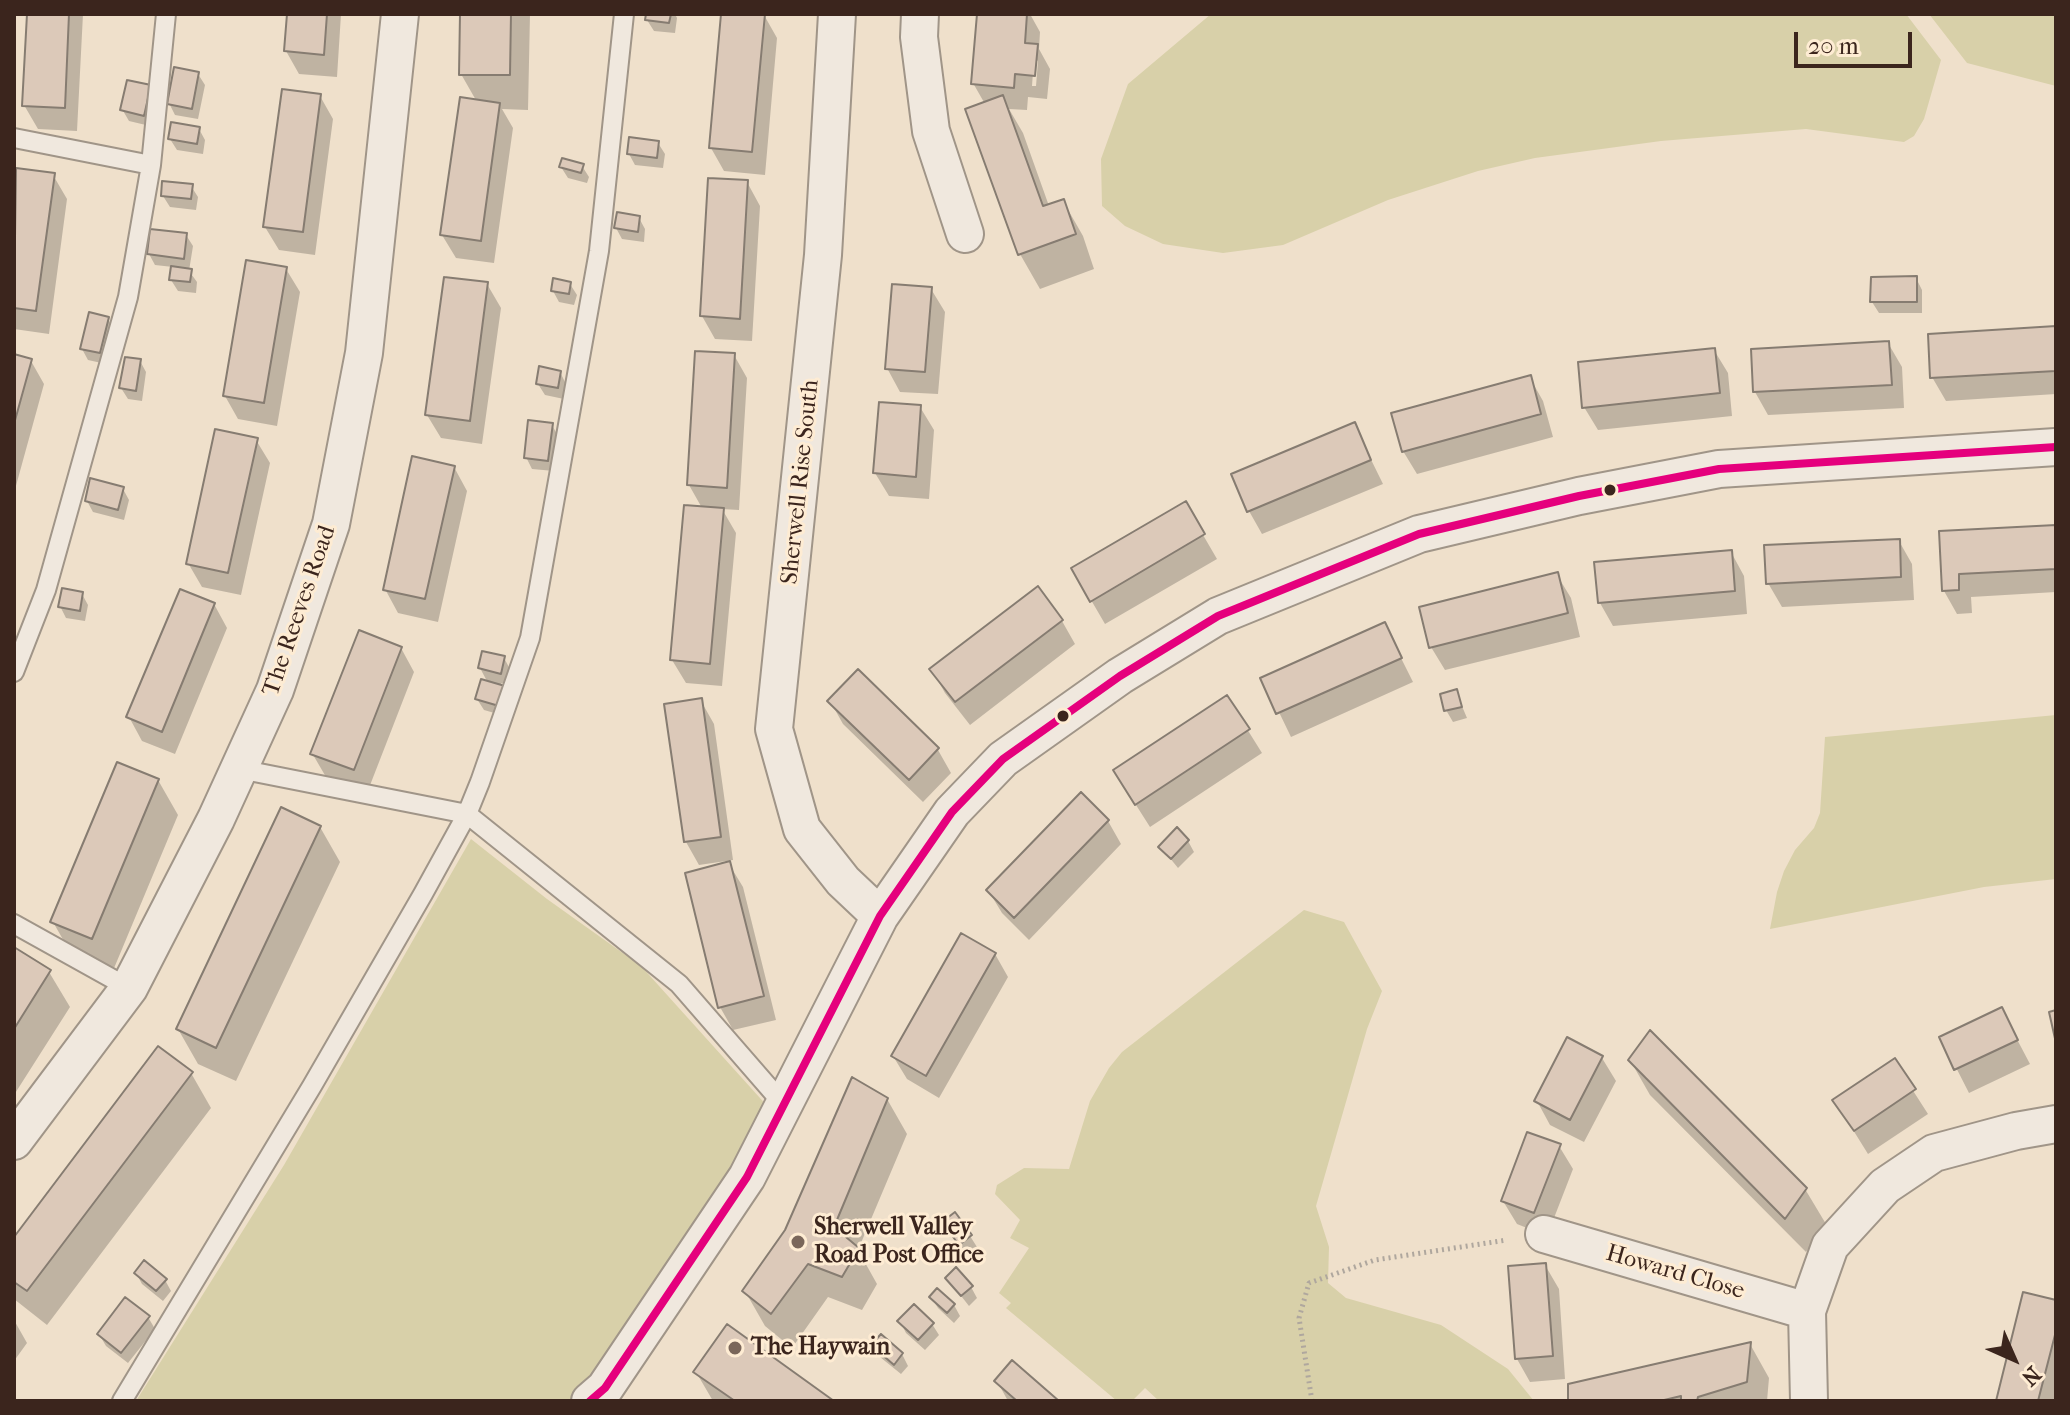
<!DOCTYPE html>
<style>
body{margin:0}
#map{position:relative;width:2070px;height:1415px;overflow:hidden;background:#efe0cb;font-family:"IM FELL French Canon",serif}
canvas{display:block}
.frame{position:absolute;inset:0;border:16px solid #3b251d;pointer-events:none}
.north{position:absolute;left:1974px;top:1319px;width:80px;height:80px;-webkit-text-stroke:6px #feecd3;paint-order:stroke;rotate:135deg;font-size:22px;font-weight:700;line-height:32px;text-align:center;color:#3b251d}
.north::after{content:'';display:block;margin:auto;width:28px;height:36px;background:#3b251d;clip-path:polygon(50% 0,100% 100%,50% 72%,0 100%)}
.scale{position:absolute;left:1794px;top:32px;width:118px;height:36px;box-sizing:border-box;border:4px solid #3b251d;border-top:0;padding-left:10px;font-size:24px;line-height:28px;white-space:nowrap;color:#3b251d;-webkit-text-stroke:6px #feecd3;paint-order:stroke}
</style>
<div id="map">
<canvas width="2070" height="1415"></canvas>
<div class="frame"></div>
<div class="north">N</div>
<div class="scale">20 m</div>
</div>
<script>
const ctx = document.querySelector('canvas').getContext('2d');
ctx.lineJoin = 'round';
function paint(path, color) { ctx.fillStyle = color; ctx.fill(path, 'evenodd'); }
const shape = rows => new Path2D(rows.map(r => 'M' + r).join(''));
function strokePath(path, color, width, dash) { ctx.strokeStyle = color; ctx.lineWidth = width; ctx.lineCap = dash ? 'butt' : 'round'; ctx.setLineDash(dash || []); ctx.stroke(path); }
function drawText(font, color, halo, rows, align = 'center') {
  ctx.font = font + ' "IM FELL French Canon",serif'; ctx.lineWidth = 6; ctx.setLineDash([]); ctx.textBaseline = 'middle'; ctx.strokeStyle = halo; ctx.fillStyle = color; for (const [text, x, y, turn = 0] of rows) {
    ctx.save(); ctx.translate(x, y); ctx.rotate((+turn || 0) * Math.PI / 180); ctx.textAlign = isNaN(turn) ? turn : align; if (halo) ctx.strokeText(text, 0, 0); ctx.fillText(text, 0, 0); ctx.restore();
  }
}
const green = shape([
 [1211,14,1906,14,1941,60,1924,119,1914,136,1904,142,1806,129,1661,141,1535,158,1478,171,1388,200,1283,245,1223,253,1163,244,1125,226,1102,206,1101,159,1128,84],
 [1929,14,2056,14,2056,86,1967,63],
 [2056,715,2056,879,1984,887,1770,929,1777,892,1784,871,1795,850,1814,828,1820,813,1825,737],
 [471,839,547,899,641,966,778,1118,590,1401,136,1401,284,1165],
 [1304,910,1344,922,1382,991,1367,1029,1316,1206,1329,1247,1328,1283,1346,1298,1441,1325,1508,1369,1534,1401,1159,1401,1145,1388,1132,1401,1117,1401,1006,1308,1011,1303,999,1293,1029,1248,1010,1238,1020,1220,995,1194,997,1185,1024,1168,1069,1169,1090,1101,1109,1068,1122,1052]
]);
const shadow = shape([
 [29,14,83,14,77,131,38,129,24,105],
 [289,14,341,14,337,77,299,74,286,51],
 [462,14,530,14,528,110,502,109,513,128,494,263,456,258,442,235,477,102,461,74],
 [648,14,675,14,677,18,675,33,654,31,647,20],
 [723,14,764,15,777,38,765,175,724,171,711,148],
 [979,14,1030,14,1040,32,1039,49,1050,69,1047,99,1028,97,1027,110,1009,109,1023,133,1049,206,1063,201,1083,236,1094,269,1040,289,1020,254,985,104,973,83],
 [1034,58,1038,61,1036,86,1032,86],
 [198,74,205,85,198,119,175,115,169,103],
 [150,87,150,126,129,121,122,109],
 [320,96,333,119,315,255,279,250,265,227],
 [199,129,205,140,203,154,177,150,170,139],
 [658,143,665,154,663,168,635,165,629,154],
 [582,166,589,177,587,183,568,178,561,167],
 [17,170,53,175,67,199,49,334,14,329,14,196],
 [747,182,760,206,752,341,715,339,702,316],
 [191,186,198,197,196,210,170,207,163,196],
 [639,218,645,229,644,242,622,239,616,228],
 [186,235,193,246,189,271,197,282,196,293,178,291,171,280,173,267,155,265,149,254],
 [286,269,300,292,277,426,238,419,225,396],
 [1916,278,1922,290,1922,313,1879,313,1872,302],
 [487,284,501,308,482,444,441,438,427,415],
 [570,284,577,295,574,305,559,302,553,291],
 [931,289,945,312,938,394,900,392,887,368],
 [108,319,114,330,106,364,88,360,82,349],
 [2056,328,2056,394,1946,401,1932,377],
 [1888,343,1902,367,1904,408,1768,415,1755,392,1753,351],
 [1714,350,1728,373,1732,416,1598,430,1584,407],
 [734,355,747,378,739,510,722,509,736,533,722,686,686,683,672,660,702,508,689,485],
 [14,356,31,361,44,384,14,493],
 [140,361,146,372,142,401,128,399,121,388],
 [560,372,566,384,564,399,545,395,538,384],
 [1530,378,1543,401,1553,437,1417,474,1403,451],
 [920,407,934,430,929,499,889,496,875,473],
 [552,425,558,436,554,471,532,469,526,457],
 [1354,425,1383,484,1262,534,1249,511],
 [256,440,270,463,241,595,202,587,188,563],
 [454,467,467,491,438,622,398,613,385,589],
 [123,489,129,500,124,520,93,512,87,501],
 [1185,504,1217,559,1105,624,1073,569],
 [2056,527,2056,592,1971,597,1972,613,1957,614,1944,591,1941,533],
 [1899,541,1912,564,1914,600,1782,607,1768,583],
 [1731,552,1744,576,1747,614,1613,626,1600,603],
 [1557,575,1571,598,1580,637,1445,670,1431,647],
 [1037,589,1062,621,1075,644,970,725,945,693,932,670],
 [82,594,88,605,85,621,66,618,60,606],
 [214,604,227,628,175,754,142,741,129,717],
 [1384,624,1413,682,1291,737,1263,679],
 [401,648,414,672,367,793,326,777,312,753],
 [504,658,510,669,507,684,501,683,510,698,505,716,484,710,477,699,488,683,480,668],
 [858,672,938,750,951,773,923,802,843,724,830,701],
 [1456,692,1467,718,1453,722,1446,710],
 [1227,697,1262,753,1150,827,1129,794],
 [701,701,714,724,733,860,699,865,686,842,667,705],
 [158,780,178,815,112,973,73,957,53,922],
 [1108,821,1121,844,1029,940,1002,913,988,890],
 [320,827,340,862,236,1081,198,1064,178,1029],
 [1188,841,1194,852,1178,868,1161,847],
 [729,864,743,887,776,1020,733,1030,720,1007],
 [14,950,49,972,70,1007,14,1095],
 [995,954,1008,977,939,1098,907,1079,893,1056],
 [2001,1009,2030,1064,1969,1093,1941,1038],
 [1602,1058,1616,1081,1584,1142,1550,1125,1537,1101],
 [1630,1060,1805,1189,1826,1224,1806,1252,1650,1095],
 [1894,1061,1928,1114,1868,1154,1835,1101],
 [191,1073,211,1108,47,1325,14,1299,14,1240],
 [887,1099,907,1134,858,1250,877,1284,862,1310,828,1297,792,1348,765,1326,745,1291],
 [1559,1146,1573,1169,1547,1236,1517,1224,1503,1201],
 [951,1234,970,1236,977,1247,967,1255],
 [1545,1265,1559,1289,1565,1379,1530,1382,1517,1359],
 [136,1273,165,1280,171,1291,163,1301,142,1284],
 [947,1278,971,1287,977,1298,969,1306],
 [931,1297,954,1305,960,1316,954,1323,938,1308],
 [2056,1302,2056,1401,1998,1401],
 [148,1317,155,1329,128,1363,106,1346,99,1334],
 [14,1320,27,1343,14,1361],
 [900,1321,932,1324,939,1335,925,1350,906,1333],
 [1750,1344,1769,1378,1767,1401,1570,1401],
 [874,1346,902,1354,908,1366,901,1374,880,1357],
 [696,1372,830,1401,713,1401],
 [997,1381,1056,1401,1008,1401]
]);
const building = shape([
 [27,14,69,14,65,108,22,106,27,14],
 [287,14,327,14,324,55,284,51,287,14],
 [460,14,511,14,510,75,459,75,460,14],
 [646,14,671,14,669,23,645,20,646,14],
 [721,14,765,14,752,152,709,148,721,14],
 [977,14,1027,14,1025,43,1038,44,1035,76,1015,74,1014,88,971,84,977,14],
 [174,67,199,72,192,109,167,104,174,67],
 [127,80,151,85,144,116,120,110,127,80],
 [282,89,321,94,303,232,263,227,282,89],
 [1003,95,1043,206,1064,199,1076,234,1018,255,965,109,1003,95],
 [460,97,500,103,481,241,440,235,460,97],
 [171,122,200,127,197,144,168,139,171,122],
 [629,137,659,141,657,158,627,154,629,137],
 [562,158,584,164,581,173,559,167,562,158],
 [16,168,55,173,36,311,14,308,16,168],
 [708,178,748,180,740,319,700,316,708,178],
 [162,181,193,184,191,199,161,196,162,181],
 [617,212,640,216,638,232,614,228,617,212],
 [150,229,187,233,184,259,147,254,150,229],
 [246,260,287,267,264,403,223,396,246,260],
 [171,266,192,269,190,282,169,280,171,266],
 [1917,276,1917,302,1870,302,1871,277,1917,276],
 [444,277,488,282,470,421,425,415,444,277],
 [553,278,571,282,569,294,551,291,553,278],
 [892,284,932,287,925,372,885,369,892,284],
 [89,312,109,317,100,353,80,349,89,312],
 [2056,326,2056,371,1930,378,1928,334,2056,326],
 [1889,341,1892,385,1753,392,1751,349,1889,341],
 [1715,348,1720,393,1582,408,1578,362,1715,348],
 [695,351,735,353,727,488,687,485,695,351],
 [14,354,32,359,14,424,14,354],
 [125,357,141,359,136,391,119,388,125,357],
 [539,366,561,371,558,388,536,384,539,366],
 [1531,375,1541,414,1402,452,1391,413,1531,375],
 [879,402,921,405,916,477,873,473,879,402],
 [528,420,553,423,548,461,524,458,528,420],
 [1355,422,1371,460,1247,512,1231,474,1355,422],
 [215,429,258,438,228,573,186,564,215,429],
 [412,456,455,466,425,599,383,590,412,456],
 [90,478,124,487,118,510,85,501,90,478],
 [1186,501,1205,534,1090,602,1071,568,1186,501],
 [684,505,724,508,710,664,670,660,684,505],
 [2056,525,2056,569,1959,574,1959,590,1942,591,1939,531,2056,525],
 [1900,539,1901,577,1766,584,1764,545,1900,539],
 [1732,550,1735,591,1598,603,1594,562,1732,550],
 [1558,572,1568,613,1429,648,1419,607,1558,572],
 [1038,586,1063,620,955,702,929,669,1038,586],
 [62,588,83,592,80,611,58,607,62,588],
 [180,589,215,603,162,732,126,717,180,589],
 [1385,622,1402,658,1276,714,1260,678,1385,622],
 [359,630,402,647,354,770,310,754,359,630],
 [482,651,505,656,501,674,478,668,482,651],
 [858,669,939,748,909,780,827,701,858,669],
 [481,679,505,686,499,706,475,699,481,679],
 [1457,689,1462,707,1444,711,1440,694,1457,689],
 [1227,695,1250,729,1135,805,1113,770,1227,695],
 [702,698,721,837,684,842,664,704,702,698],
 [117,762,159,779,92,939,50,922,117,762],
 [1081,792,1109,820,1014,918,986,890,1081,792],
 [281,807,321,826,216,1048,176,1029,281,807],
 [1177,827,1189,840,1171,859,1158,847,1177,827],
 [730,861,764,996,718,1008,685,873,730,861],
 [961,933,996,953,926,1076,891,1056,961,933],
 [14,947,51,970,14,1029,14,947],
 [2002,1007,2018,1040,1954,1070,1939,1037,2002,1007],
 [2056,1010,2056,1043,2049,1012,2056,1010],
 [1650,1030,1807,1188,1785,1219,1628,1060,1650,1030],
 [1567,1037,1603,1056,1570,1120,1534,1101,1567,1037],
 [158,1046,193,1072,27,1291,14,1282,14,1237,158,1046],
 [1895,1058,1916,1089,1854,1131,1832,1100,1895,1058],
 [852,1077,888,1098,834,1227,859,1248,842,1277,808,1264,771,1314,742,1291,785,1230,852,1077],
 [1527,1132,1561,1144,1534,1213,1501,1201,1527,1132],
 [955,1212,972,1235,959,1245,942,1222,955,1212],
 [144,1260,167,1279,156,1291,134,1273,144,1260],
 [1546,1263,1553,1356,1515,1359,1508,1266,1546,1263],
 [956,1267,973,1286,961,1296,945,1278,956,1267],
 [937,1288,955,1304,947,1313,929,1297,937,1288],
 [2023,1292,2056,1300,2056,1331,2038,1401,1996,1401,2023,1292],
 [125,1297,150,1316,121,1353,97,1334,125,1297],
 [914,1304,934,1323,918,1340,897,1321,914,1304],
 [727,1324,834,1401,735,1401,693,1372,727,1324],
 [881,1334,903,1353,894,1365,871,1345,881,1334],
 [1751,1342,1747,1382,1698,1397,1697,1401,1681,1401,1681,1396,1660,1401,1568,1401,1568,1384,1751,1342],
 [1012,1360,1059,1401,1017,1401,994,1381,1012,1360]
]);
const path = shape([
 [1312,1401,1299,1318,1309,1283,1375,1260,1507,1240]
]);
const service = shape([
 [14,138,151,165],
 [14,672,46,590,128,297,151,165,166,14],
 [239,769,467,814,679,984,785,1106],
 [14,924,129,988],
 [122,1401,312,1086,423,894,467,814,480,782,530,638,599,251,624,14]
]);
const minor = shape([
 [837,14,823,255,774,729,802,829,843,881,880,916],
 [920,14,919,37,931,131,965,234],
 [14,1141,129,988,216,819,275,690,331,524,364,353,400,14],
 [1544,1234,1807,1311],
 [590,1401,605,1388,747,1177,880,916,952,812,1003,759,1120,676,1218,616,1419,534,1579,496,1719,469,2056,447],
 [1809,1401,1807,1311,1830,1246,1885,1186,1934,1153,2016,1131,2056,1124]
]);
const bus1 = shape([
 [590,1401,605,1388,747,1177,880,916,952,812,1003,759,1120,676,1218,616,1419,534,1579,496,1719,469,2056,447]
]);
const markers = [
 [1610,490,7,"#3b251d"],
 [1063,716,7,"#3b251d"],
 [798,1242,8,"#7a665a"],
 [735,1348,8,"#7a665a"]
];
const streetNames = [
 ["Sherwell Rise South",801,482,-84],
 ["The Reeves Road",300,611,-71],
 ["Howard Close",1675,1273,16]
];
const poiNames = [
 ["Sherwell Valley",814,1228],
 ["Road Post Office",814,1256],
 ["The Haywain",751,1348]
];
paint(green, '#d8d0a9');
paint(shadow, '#0003');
paint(building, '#dcc9b9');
strokePath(building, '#867c71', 2);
strokePath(service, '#a09588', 22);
strokePath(minor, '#a09588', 40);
strokePath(path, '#afa79e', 5, [2, 4]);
strokePath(service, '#f0e8de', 18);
strokePath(minor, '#f0e8de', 36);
strokePath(bus1, '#e5007d', 8);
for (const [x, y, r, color] of markers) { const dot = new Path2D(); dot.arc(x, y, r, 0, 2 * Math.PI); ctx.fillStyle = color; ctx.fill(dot); strokePath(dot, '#feecd3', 3); }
drawText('24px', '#3b251d', '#feecd3', streetNames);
drawText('bold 24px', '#3b251d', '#feecd3', poiNames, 'left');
</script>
